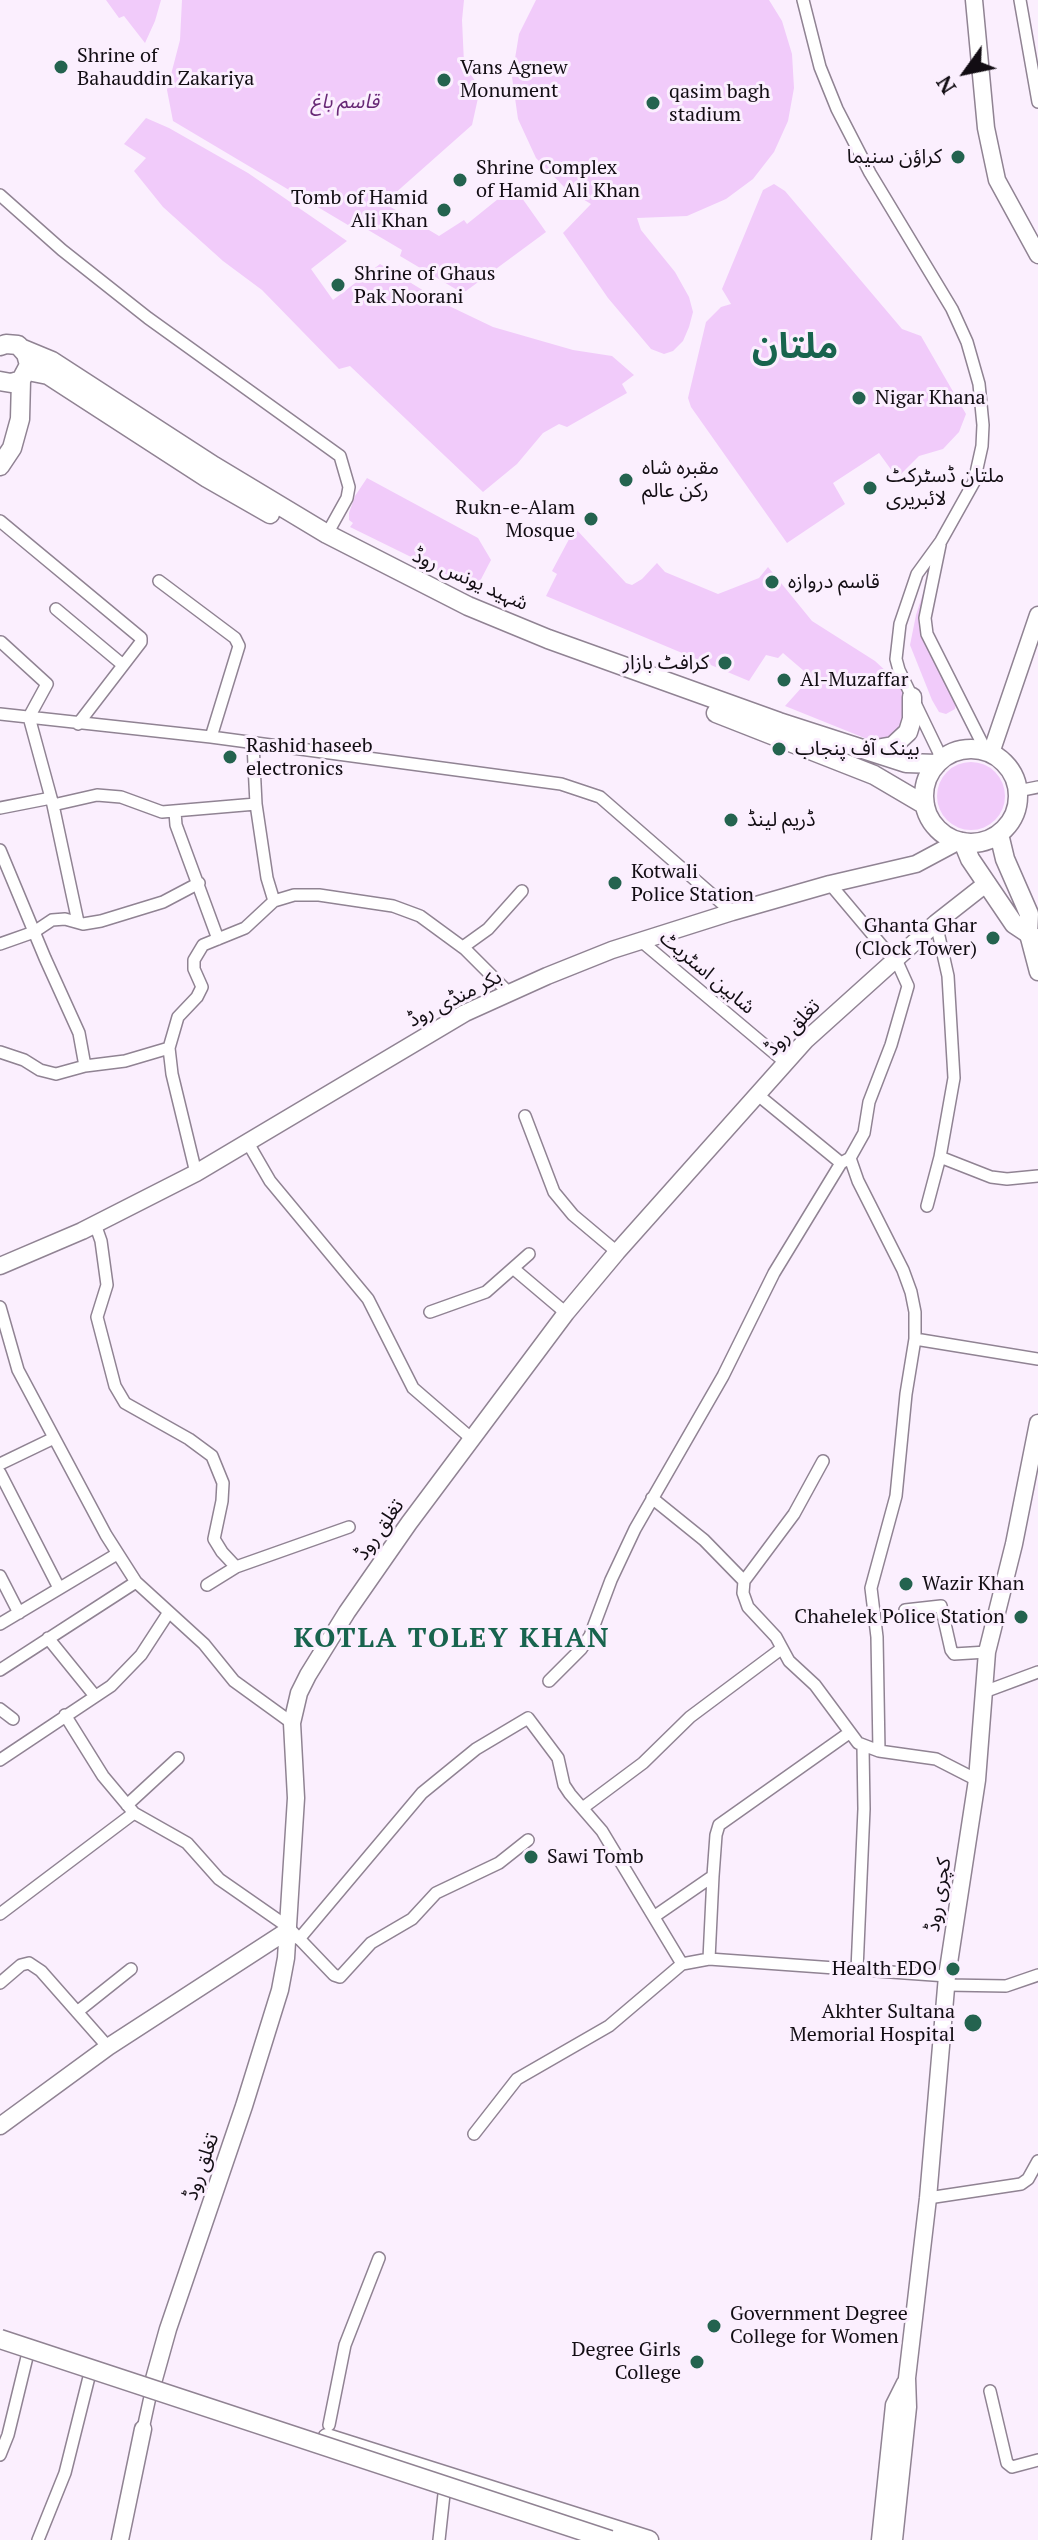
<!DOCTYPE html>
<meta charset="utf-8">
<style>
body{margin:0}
#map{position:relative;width:1038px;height:2540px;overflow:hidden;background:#fbeffe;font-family:"PT Serif",serif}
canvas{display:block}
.north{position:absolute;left:926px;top:32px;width:80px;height:80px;-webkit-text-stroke:6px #fbeffe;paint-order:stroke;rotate:237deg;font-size:22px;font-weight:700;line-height:32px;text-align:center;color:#120d13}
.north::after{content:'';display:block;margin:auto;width:28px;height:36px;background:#120d13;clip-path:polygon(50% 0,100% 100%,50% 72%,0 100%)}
</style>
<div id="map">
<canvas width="1038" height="2540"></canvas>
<div class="north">N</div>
</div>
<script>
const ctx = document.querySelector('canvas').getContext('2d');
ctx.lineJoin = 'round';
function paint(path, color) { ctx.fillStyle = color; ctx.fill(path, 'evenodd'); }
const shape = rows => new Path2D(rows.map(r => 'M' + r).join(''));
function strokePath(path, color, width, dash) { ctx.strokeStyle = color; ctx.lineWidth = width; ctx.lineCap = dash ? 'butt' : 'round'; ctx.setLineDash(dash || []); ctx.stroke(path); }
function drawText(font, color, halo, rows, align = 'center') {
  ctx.font = font + ' "PT Serif","Noto Sans Arabic",serif'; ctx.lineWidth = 6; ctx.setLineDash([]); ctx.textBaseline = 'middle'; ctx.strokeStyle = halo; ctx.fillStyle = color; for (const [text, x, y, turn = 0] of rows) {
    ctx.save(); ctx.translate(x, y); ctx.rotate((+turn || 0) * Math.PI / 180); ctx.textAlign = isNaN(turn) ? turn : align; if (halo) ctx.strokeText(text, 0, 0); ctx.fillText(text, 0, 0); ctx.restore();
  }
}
const green = shape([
 [106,0,161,0,155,21,145,43,124,16,119,18],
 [182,0,464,0,462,20,464,63,480,89,472,125,384,203,439,236,464,220,467,224,498,199,517,191,546,232,466,291,459,291,400,256,402,250,358,224,353,228,173,121,167,90,180,40],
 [536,0,769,0,782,21,792,54,794,88,788,121,774,152,753,179,726,199,687,216,637,218,641,230,675,272,689,297,693,312,689,327,683,341,673,351,664,354,651,349,608,298,563,233,591,204,566,189,536,158,518,119,512,77,519,34],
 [146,118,169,128,248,173,347,241,311,269,333,300,380,264,447,305,493,327,573,350,612,356,634,375,622,384,627,393,567,427,559,424,543,433,517,464,483,492,350,366,339,369,262,290,223,261,163,207,134,171,146,158,124,144],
 [774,184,785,191,902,329,921,336,966,414,959,432,943,449,919,456,901,474,895,475,879,453,833,483,845,504,787,543,691,407,688,398,706,322,721,307,731,304,722,289,763,190],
 [367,478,478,538,491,560,478,585,464,583,350,527,353,523,349,520,349,513,355,496],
 [575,528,626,583,632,585,642,579,657,563,665,572,718,594,759,578,768,567,812,621,875,661,901,685,908,698,902,730,882,745,785,706,811,677,783,653,778,658,766,655,749,681,546,596,557,574,552,571],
 [932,566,922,612,956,704,955,709,946,714,939,712,932,700,910,645,916,615],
 '937 796a34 34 0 1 1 68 0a34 34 0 1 1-68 0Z'
]);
const street = shape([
 [803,0,820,67,837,109,870,173,952,309,967,342,979,384,983,425,982,446,974,482,941,541,917,574,900,624,896,659,899,670,942,759],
 [1020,0,1038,102],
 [0,195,62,250,148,318,340,456,349,487,347,498,327,534],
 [0,521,141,638,141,642,78,724],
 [940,545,925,618,927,634,986,751],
 [159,581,235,638,239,646,211,737],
 [56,609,123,665],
 [1,642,47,684,29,717,53,805,78,922],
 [0,714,211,737,561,784,600,797,732,912],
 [253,744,256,804,267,878,274,901],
 [1018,791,1038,787],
 [53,805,97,795,121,797,162,812,256,804],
 [0,808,51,798],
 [175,812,176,825,218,939],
 [0,850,45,958,79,1033,85,1066],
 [641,941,786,1063],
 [0,944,34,932,52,920,65,919,83,924,101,921,163,902,199,883],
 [463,947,488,929,522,891],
 [0,1052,24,1060,40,1070,56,1074,85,1066,125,1061,169,1048],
 [758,1095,841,1163],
 [525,1116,554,1192,573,1215,617,1252],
 [248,1143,270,1181,368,1299,413,1388,472,1439],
 [940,1157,991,1177,1007,1179,1038,1176],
 [850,1158,858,1181,903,1270,911,1292,915,1312,915,1339,906,1394,896,1496,871,1588,877,1637,879,1751],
 [196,1173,172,1074,169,1048,178,1017,197,997,202,987,194,969,194,960,203,945,245,928,274,901,294,895,319,895,393,906,420,916,465,949,509,993],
 [927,1206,940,1157,954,1078,948,976,936,923],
 [95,1224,101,1241,107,1285,97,1317,115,1386,125,1403,189,1439,212,1456,223,1483,222,1501,214,1539,222,1552,236,1567],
 [514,1269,566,1313],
 [0,1307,18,1370,106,1535,136,1582,204,1644,234,1681,292,1723],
 [430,1312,486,1292,529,1254],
 [915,1339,1038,1359],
 [0,1464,54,1438],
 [0,1473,59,1588],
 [652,1498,704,1540,744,1581,743,1593,748,1607,776,1637,789,1661,815,1685,858,1743,879,1751,936,1759,977,1780],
 [0,1576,19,1613],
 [744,1581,794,1514,823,1461],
 [207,1585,236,1567,349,1527],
 [905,1610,941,1606,951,1650,954,1654,987,1652],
 [0,1624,117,1554],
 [48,1638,95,1696],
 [0,1670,136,1582],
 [549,1681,581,1649,590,1636,611,1580,635,1529,723,1376,774,1273,841,1163,850,1158,864,1133,869,1102,891,1045,908,986,899,966,830,884],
 [984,1692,1038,1672],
 [0,1709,13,1719],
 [65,1715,103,1776,134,1813,187,1843,219,1879,288,1927,334,1975,340,1977,371,1943,412,1919,436,1893,499,1863,528,1840],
 [0,1760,111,1686,141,1655,169,1612],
 [127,1805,178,1758],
 [584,1807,643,1763,690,1717,781,1649],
 [0,1914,134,1813],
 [655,1916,713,1876],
 [299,1939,422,1793,476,1749,528,1718,558,1758,564,1785,570,1794,602,1831,682,1964],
 [709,1959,713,1876,716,1835,719,1825,849,1733],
 [857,1970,864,1809,863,1747],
 [0,1983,21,1965,29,1963,41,1971,108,2047],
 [947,1985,1006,1986,1038,1975],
 [77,2012,131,1969],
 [474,2134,517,2079,609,2026,682,1964,709,1959,947,1976],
 [928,2198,1021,2184,1028,2179,1038,2161],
 [990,2391,1007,2463,1012,2467,1038,2460],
 [329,2425,345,2345,379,2258],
 [143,2429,153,2383],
 [0,2455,8,2435,27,2357],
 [38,2540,65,2473,89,2377],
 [439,2540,444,2494]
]);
const secondary = shape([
 [974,0,986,128,997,180,1038,255],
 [991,753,1038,615],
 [1028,934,1038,972],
 [0,1266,82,1231,196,1173,465,1013,547,976,612,950,732,912,830,884,916,864,959,841],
 [0,2126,108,2047,287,1931],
 [154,2379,168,2329,244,2106,280,1990,286,1958,296,1798,292,1723,299,1693,308,1675,347,1612,409,1523,566,1313,617,1252,806,1040,936,923,987,883],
 [120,2540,143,2429],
 [880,2540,894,2405,905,2383],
 [894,2540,908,2407,907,2378,928,2198,947,1976,977,1780,987,1652,1014,1544,1038,1423]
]);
const primary = shape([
 [0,346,6,344,18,345,26,354,29,365,21,380,11,383,0,381],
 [23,349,52,361,214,466,327,534,468,606,548,639,779,722,906,763,937,764],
 [28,371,48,375,207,478,270,514],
 [0,466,12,448,20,419,21,380],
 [716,713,874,775,925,805],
 '924 796a47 47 0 1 1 94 0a47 47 0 1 1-94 0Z',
 [870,750,893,746,908,732,912,719,912,697],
 [999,834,1005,859,1029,914,1028,934],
 [963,842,970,859,1014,924,1038,940],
 [327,2438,649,2540]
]);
const primaryBridge = shape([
 [0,2339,610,2540]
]);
const markers = [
 [61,67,8,"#24634f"],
 [444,80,8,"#24634f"],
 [653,103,8,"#24634f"],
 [958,157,8,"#24634f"],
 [460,180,8,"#24634f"],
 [444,210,8,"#24634f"],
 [338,285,8,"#24634f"],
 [859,398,8,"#24634f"],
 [626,480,8,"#24634f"],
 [870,488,8,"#24634f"],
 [591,519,8,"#24634f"],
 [772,582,8,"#24634f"],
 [725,663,8,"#24634f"],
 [784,680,8,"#24634f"],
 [779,749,8,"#24634f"],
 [230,757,8,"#24634f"],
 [731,820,8,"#24634f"],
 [615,883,8,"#24634f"],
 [993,938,8,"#24634f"],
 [906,1584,8,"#24634f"],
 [1021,1617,8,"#24634f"],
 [531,1857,8,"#24634f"],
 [953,1969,8,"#24634f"],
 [973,2023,10,"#24634f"],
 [714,2326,8,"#24634f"],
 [697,2362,8,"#24634f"]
];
const poiNames = [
 ["Shrine of",77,56],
 ["Bahauddin Zakariya",77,79],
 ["Vans Agnew",460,68],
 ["Monument",460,91],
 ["qasim bagh",669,92],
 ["stadium",669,115],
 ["کراؤن سنیما",942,157,"right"],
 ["Shrine Complex",476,168],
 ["of Hamid Ali Khan",476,191],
 ["Tomb of Hamid",428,198,"right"],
 ["Ali Khan",428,221,"right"],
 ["Shrine of Ghaus",354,274],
 ["Pak Noorani",354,297],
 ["Nigar Khana",875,398],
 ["مقبرہ شاہ",642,468],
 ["رکن عالم",642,491],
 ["ملتان ڈسٹرکٹ",886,476],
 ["لائبریری",886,499],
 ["Rukn-e-Alam",575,508,"right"],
 ["Mosque",575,531,"right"],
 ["قاسم دروازہ",788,582],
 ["کرافٹ بازار",709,663,"right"],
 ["Al-Muzaffar",800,680],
 ["Rashid haseeb",246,746],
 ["electronics",246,769],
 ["بینک آف پنجاب",795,749],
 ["ڈریم لینڈ",747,820],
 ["Kotwali",631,872],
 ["Police Station",631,895],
 ["Ghanta Ghar",977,926,"right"],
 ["(Clock Tower)",977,949,"right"],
 ["Wazir Khan",922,1584],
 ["Chahelek Police Station",1005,1617,"right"],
 ["Sawi Tomb",547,1857],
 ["Health EDO",937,1969,"right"],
 ["Akhter Sultana",955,2012,"right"],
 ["Memorial Hospital",955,2035,"right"],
 ["Government Degree",730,2314],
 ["College for Women",730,2337],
 ["Degree Girls",681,2350,"right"],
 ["College",681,2373,"right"]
];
const parkNames = [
 ["قاسم باغ",345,102]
];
const streetNames = [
 ["شہید یونس روڈ",470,580,24],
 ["شاہین اسٹریٹ",707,973,40],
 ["بکر منڈی روڈ",455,999,-27],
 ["تغلق روڈ",793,1028,-46],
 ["تغلق روڈ",380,1530,-55],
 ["کچری روڈ",939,1895,-81],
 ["تغلق روڈ",202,2167,-71]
];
const districtNames = [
 ["KOTLA TOLEY KHAN",452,1639]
];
const townNames = [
 ["ملتان",795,348]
];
paint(green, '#f1cbfa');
strokePath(street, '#908393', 14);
strokePath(secondary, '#908393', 19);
strokePath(primary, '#908393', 21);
strokePath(street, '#fff', 11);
strokePath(secondary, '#fff', 16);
strokePath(primary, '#fff', 18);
strokePath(primaryBridge, '#908393', 21, []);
strokePath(primaryBridge, '#fff', 18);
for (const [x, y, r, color] of markers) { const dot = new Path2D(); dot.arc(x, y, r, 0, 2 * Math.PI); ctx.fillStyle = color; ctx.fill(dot); strokePath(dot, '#fbeffe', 3); }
drawText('20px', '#120d13', '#fbeffe', poiNames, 'left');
drawText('italic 20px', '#682976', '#fbeffe', parkNames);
drawText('20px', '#120d13', '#fbeffe', streetNames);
ctx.letterSpacing = '2px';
drawText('bold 28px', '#18644e', '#fbeffe', districtNames);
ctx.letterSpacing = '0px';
drawText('bold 36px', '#18644e', '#fbeffe', townNames);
</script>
